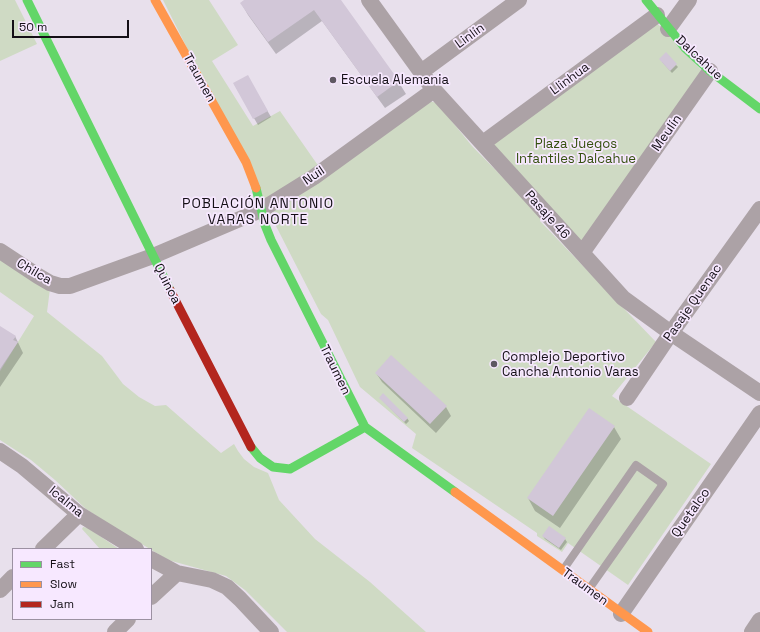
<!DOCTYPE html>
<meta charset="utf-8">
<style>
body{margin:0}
#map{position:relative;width:760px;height:632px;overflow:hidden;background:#e8e0ec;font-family:"Space Grotesk",sans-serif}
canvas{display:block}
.legend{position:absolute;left:12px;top:548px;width:140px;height:72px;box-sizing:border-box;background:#f7e8ff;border:1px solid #9c91a2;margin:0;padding:5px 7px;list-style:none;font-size:12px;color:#140f16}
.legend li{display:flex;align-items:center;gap:8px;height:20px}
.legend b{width:20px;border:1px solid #9c91a2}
.scale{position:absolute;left:12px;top:20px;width:117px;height:18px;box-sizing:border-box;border:2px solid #140f16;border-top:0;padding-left:5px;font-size:12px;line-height:14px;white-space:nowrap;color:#140f16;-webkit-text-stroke:3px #f7e8ff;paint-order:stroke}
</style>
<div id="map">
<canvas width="760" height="632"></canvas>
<ul class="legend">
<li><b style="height:5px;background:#63d668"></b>Fast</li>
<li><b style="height:5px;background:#ff974d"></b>Slow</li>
<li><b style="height:5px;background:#b3261e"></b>Jam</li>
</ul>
<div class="scale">50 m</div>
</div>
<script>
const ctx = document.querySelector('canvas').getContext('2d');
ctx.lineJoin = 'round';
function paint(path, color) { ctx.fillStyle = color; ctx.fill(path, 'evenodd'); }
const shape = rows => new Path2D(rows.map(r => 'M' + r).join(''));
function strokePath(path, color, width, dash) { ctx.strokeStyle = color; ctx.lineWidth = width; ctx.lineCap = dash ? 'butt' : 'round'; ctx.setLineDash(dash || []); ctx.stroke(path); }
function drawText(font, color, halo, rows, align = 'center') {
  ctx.font = font + ' "Space Grotesk",sans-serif'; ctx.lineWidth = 3.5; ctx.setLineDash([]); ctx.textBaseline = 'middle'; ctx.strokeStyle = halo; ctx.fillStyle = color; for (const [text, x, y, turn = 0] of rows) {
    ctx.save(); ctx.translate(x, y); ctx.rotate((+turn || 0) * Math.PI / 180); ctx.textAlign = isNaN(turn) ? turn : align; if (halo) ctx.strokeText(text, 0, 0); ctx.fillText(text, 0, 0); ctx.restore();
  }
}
const green = shape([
 [0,0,15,0,37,44,0,61],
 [163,0,209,0,238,45,212,61,253,126,280,111,324,174,429,101,437,103,472,146,540,215,540,221,656,342,612,396,711,464,628,585,568,543,562,552,537,536,537,533,412,448,416,434,360,387,328,320,321,314,277,228],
 [656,22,703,72,582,243,490,143],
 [0,256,50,289,47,312,102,356,123,384,139,397,155,406,166,405,221,453,234,444,238,451,244,459,254,467,268,473,279,500,315,539,370,582,426,632,287,632,245,590,226,576,168,560,112,526,86,509,55,480,31,460,0,440,0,371,34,316,0,292],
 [83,527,88,528,119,549,100,549,82,529]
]);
const shadow = shape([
 [245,0,340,0,398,81,406,94,385,108,322,21,276,54,248,15,241,3],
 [662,62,676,65,678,67,672,73],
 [247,76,271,117,258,125,234,84],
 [0,327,15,336,23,353,0,387],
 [376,373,446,407,451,416,436,433,382,382],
 [380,398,407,418,409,421,406,424],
 [614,427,621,439,560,528,535,511,528,498],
 [543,536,565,539,567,542,561,550,545,539]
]);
const building = shape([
 [244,0,341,0,399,81,377,97,314,10,268,42,240,3],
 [666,52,677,64,670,71,659,59],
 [248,75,268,111,253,119,233,83],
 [0,326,16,336,13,340,18,342,0,369],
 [391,355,447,406,430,424,375,373],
 [383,393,408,418,404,422,379,398],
 [589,408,615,426,553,516,527,498],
 [549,526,566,538,559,548,542,536]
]);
const lane = shape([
 [563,570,636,465,663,484,589,589]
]);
const street = shape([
 [369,0,434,90,623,298,671,333,760,393],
 [668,29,689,0],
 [421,72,519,0],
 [483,143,657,15],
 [0,251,38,276,50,283,60,286,70,286,153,256,261,210,314,177,434,90],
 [582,253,710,71],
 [627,398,671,333,760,209],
 [0,451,22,466,79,514,136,549],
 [43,549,79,514],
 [151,559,177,573,212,580,227,587,240,599,271,632],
 [0,590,13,577],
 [151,597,177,573],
 [621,614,760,413],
 [115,632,128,619],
 [752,632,760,620]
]);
const fast = shape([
 [27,0,170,290],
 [646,0,685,48,710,71,760,109],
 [256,188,265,225,271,240,365,427,455,492],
 [251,447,260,458,273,467,290,469,365,427]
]);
const slow = shape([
 [155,0,246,162,256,188],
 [455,492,648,632]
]);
const jam = shape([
 [170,290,251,447]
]);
const markers = [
 [333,80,4,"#5e5861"],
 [494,364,4,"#5e5861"]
];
const streetNames = [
 ["Linlín",470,36,-36],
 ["Dalcahue",699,58,43],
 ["Traumen",199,78,61],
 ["Llinhua",570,79,-36],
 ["Meulín",667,133,-55],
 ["Nuil",314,176,-34],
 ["Pasaje 46",547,215,48],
 ["Chilca",34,272,30],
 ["Quinoa",167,284,63],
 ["Pasaje Quenac",693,303,-55],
 ["Traumen",335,370,64],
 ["Icalma",66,502,39],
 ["Quetalco",691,513,-55],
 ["Traumen",585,587,36]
];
const poiNames = [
 ["Escuela Alemania",341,80],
 ["Complejo Deportivo",502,357],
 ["Cancha Antonio Varas",502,372]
];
const parkNames = [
 ["Plaza Juegos",576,144],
 ["Infantiles Dalcahue",576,159]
];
const neighbourhoodNames = [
 ["POBLACIÓN ANTONIO",258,204],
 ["VARAS NORTE",258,220]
];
paint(green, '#cfdac4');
paint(shadow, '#0003');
paint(building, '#d2c7d8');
strokePath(lane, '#aca2a6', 8);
strokePath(street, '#aca2a6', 16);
strokePath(fast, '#63d668', 9);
strokePath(slow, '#ff974d', 9);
strokePath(jam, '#b3261e', 9);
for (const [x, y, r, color] of markers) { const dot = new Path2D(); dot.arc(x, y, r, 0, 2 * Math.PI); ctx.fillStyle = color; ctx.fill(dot); strokePath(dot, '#f7e8ff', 1.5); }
drawText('13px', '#140f16', '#f7e8ff', streetNames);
drawText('13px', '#140f16', '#f7e8ff', poiNames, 'left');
drawText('13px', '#33500d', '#f7e8ff', parkNames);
ctx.letterSpacing = '1px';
drawText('14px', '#140f16', '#f7e8ff', neighbourhoodNames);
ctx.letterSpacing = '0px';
</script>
